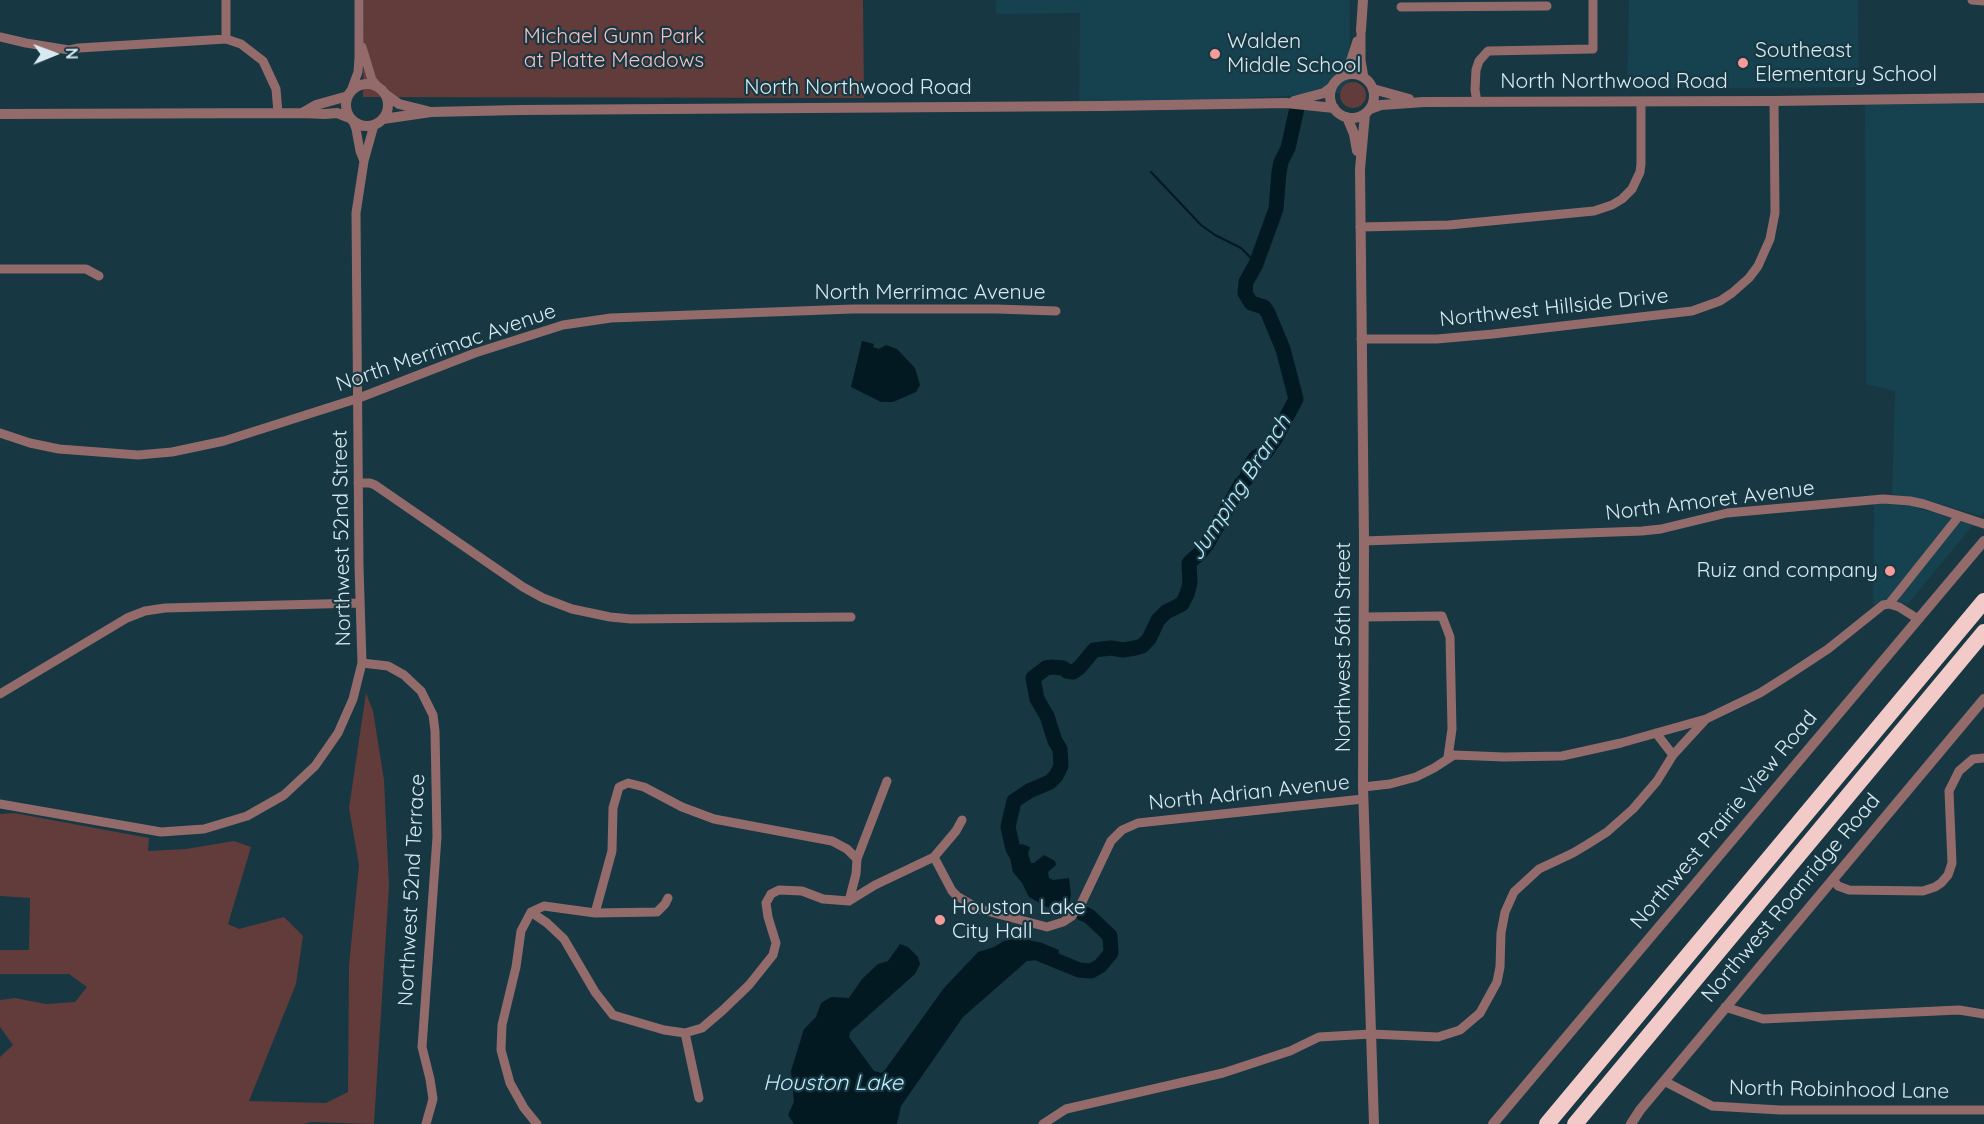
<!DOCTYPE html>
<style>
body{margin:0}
#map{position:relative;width:1984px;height:1124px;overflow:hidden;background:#173742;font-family:Quicksand,sans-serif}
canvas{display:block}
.north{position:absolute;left:24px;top:24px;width:60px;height:60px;-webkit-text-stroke:4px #173742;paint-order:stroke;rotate:89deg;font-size:16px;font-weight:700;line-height:24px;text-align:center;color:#d8eaf1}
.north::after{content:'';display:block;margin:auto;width:21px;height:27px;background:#d8eaf1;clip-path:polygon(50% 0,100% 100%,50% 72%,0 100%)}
</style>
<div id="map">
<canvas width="1984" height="1124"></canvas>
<div class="north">N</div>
</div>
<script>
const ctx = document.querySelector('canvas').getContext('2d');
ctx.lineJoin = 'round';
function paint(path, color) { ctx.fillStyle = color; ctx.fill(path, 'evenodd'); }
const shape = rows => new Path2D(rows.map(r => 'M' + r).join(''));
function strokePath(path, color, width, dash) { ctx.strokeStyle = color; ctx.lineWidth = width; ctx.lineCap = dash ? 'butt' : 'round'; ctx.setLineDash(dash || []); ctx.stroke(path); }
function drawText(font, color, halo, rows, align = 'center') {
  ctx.font = font + ' Quicksand,sans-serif'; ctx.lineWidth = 4.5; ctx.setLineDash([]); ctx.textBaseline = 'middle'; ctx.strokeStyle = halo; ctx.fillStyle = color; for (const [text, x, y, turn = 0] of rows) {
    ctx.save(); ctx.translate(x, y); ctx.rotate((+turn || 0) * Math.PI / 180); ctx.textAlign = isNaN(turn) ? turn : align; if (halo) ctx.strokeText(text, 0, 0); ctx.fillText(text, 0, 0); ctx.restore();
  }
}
const built = shape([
 [996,0,1350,0,1349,93,1079,106,1080,13,996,14],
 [1629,0,1858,0,1859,87,1627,89],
 [1984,102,1984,512,1981,516,1927,500,1892,494,1895,391,1866,384,1865,105,1862,104],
 [1874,503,1912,506,1973,525,1908,604,1889,600,1873,605]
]);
const green = shape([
 [364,0,863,0,864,98,363,97],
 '1340 95a13 13 0 1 1 26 0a13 13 0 1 1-26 0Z',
 [366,693,373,711,384,780,389,886,374,1124,311,1122,304,1124,0,1124,0,1057,13,1045,0,1027,0,1000,15,998,46,1004,75,1002,87,987,69,974,0,974,0,950,29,950,30,898,0,896,0,814,14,813,149,838,148,851,186,849,234,841,251,847,228,924,239,929,284,917,303,936,296,984,249,1101,326,1103,348,1092,349,965,359,865,349,808]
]);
const water = shape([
 [862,341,874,344,873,347,879,349,886,345,897,349,915,368,920,385,916,392,893,402,881,402,851,387],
 [1012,844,1017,846,1022,844,1030,847,1028,854,1031,863,1034,863,1044,855,1055,861,1056,865,1048,872,1049,878,1053,880,1069,878,1071,895,1069,905,1059,909,1047,907,1029,897,1022,883,1013,872,1009,852],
 [1019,938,1042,943,1059,950,1057,960,1053,964,1039,960,1027,961,963,1017,901,1106,897,1124,794,1124,788,1115,794,1102,791,1071,804,1029,816,1017,821,1003,831,997,849,998,862,979,878,964,888,961,900,944,908,947,918,957,920,964,915,974,850,1032,849,1037,874,1071,881,1073,885,1070,944,988,978,952,994,947,1004,941]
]);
const stream = shape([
 [1151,172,1201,225,1215,235,1241,248,1250,257,1255,267]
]);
const river = shape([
 [1021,862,1013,849,1008,827,1014,801,1029,791,1050,782,1056,776,1061,766,1060,749,1055,741,1047,716,1037,699,1033,678,1046,668,1052,667,1063,668,1067,671,1073,672,1079,668,1094,650,1111,648,1123,650,1135,648,1142,646,1149,639,1158,620,1166,612,1182,604,1187,594,1190,583,1189,563,1200,553,1207,544,1241,484,1247,478,1249,467,1256,457,1266,452,1275,439,1296,399,1283,349,1268,313,1264,307,1251,303,1245,293,1246,282,1256,264,1276,209,1279,172,1281,162,1288,148,1297,108],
 [1040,954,1079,970,1091,971,1100,966,1111,953,1110,936,1089,916,1082,913]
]);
const minor = shape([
 [226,0,226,39],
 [1972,0,1984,1],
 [1401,7,1547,6],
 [1361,30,1361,60,1364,78],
 [0,37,26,43,69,50,79,48,226,39,241,44,263,61,276,89,278,113],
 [362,47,372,80,377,86],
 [1346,75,1357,41],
 [351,91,358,72,359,58,359,0],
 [1477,102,1475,90,1476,70,1479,61,1488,51,1593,49,1593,0],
 [353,121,356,129,360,151,364,161],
 [1360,227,1449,225,1594,211,1612,205,1622,199,1632,189,1640,172,1641,164,1641,102],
 [0,269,86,269,99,276],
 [1361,339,1437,339,1493,334,1692,311,1720,301,1732,293,1749,278,1758,266,1770,239,1775,213,1774,101],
 [0,433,30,443,59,449,138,455,172,452,224,441,359,398,475,353,563,325,611,318,852,309,997,309,1056,311],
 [358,483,370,483,375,485,523,587,543,598,572,609,610,617,631,619,851,617],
 [1364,541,1642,531,1661,529,1727,513,1883,499,1910,501,1924,504,1984,524],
 [1889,604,1959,516],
 [1364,617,1442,616,1450,637,1452,729,1448,757],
 [362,663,388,666,404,675,421,691,433,715,435,731,437,837,422,1047,430,1079,433,1099,426,1124],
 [0,694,127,618,145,611,165,608,360,603],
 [1656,733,1673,755],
 [1363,787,1390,784,1416,777,1434,768,1454,755,1504,757,1562,756,1621,743,1706,719,1760,693,1790,674,1828,649,1883,605,1889,604,1899,607,1918,619],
 [0,804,161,832,204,829,247,816,284,795,315,766,338,733,353,699,362,663,359,566,356,213,364,161,374,125],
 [934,857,952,891,957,896,979,909,1047,927,1063,922,1072,916,1082,902,1111,841,1122,830,1138,823,1363,799],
 [1833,879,1838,886,1849,890,1923,891,1935,887,1941,883,1948,875,1952,863,1949,791,1959,771,1973,759,1984,758],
 [849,901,856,874,857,859,887,781],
 [531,912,547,923,564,939,595,992,613,1015,664,1030,685,1033,702,1028,723,1010,749,985,773,955,776,943,768,917,766,903,771,894,779,890,802,891,823,899,849,901,875,885,934,857,956,831,962,820],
 [531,912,544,906,595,913,612,851,613,808,619,787,628,783,644,787,682,807,714,819,832,841,847,849,857,859],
 [531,912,521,931,516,967,502,1025,501,1050,510,1083,524,1108,537,1124],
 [595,913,657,912,665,904,668,898],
 [1725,1007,1763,1019,1959,1010,1984,1014],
 [685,1033,699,1098],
 [1664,1081,1712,1106,1780,1110,1984,1110],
 [1043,1124,1066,1109,1223,1073,1290,1051,1319,1037,1371,1034,1438,1037,1460,1030,1480,1013,1497,982,1500,967,1501,933,1505,912,1514,892,1539,869,1573,853,1588,844,1607,832,1633,809,1657,781,1673,755,1706,719]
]);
const tertiary = shape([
 [1361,30,1363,0],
 '1330 96a22 22 0 1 1 44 0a22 22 0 1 1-44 0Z',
 '346 105a21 21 0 1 1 42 0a21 21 0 1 1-42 0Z',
 [1373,89,1409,99],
 [385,94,399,104,427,111],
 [1294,101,1324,93,1332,87],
 [1370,109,1381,105,1424,102,1774,101,1984,98],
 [302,113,316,105,348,96],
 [0,114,302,113,325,114,337,113,350,118],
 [1365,114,1360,169,1364,541,1363,787,1374,1124],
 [1347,117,1354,134,1357,151],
 [383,119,431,112,520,110,1103,106,1286,103,1334,108],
 [1493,1124,1984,541],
 [1631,1124,1640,1110,1984,699]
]);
const motorway = shape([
 [1547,1124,1984,601],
 [1575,1124,1984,632]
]);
const markers = [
 [1215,54,6,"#f59b9a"],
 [1743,63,6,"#f59b9a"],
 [1890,571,6,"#f59b9a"],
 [940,920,6,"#f59b9a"]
];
const parkNames = [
 ["Michael Gunn Park",614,37],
 ["at Platte Meadows",614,61]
];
const poiNames = [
 ["Walden",1227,42],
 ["Middle School",1227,66],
 ["Southeast",1755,51],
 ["Elementary School",1755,75],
 ["Ruiz and company",1878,571,"right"],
 ["Houston Lake",952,908],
 ["City Hall",952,932]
];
const streetNames = [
 ["North Northwood Road",1614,82],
 ["North Northwood Road",858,88],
 ["North Merrimac Avenue",930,293],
 ["Northwest Hillside Drive",1554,308,-6],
 ["North Merrimac Avenue",446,348,-19],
 ["North Amoret Avenue",1710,501,-7],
 ["Northwest 52nd Street",342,538,-91],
 ["Northwest 56th Street",1344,647,-90],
 ["North Adrian Avenue",1249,793,-6],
 ["Northwest Prairie View Road",1724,820,-50],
 ["Northwest 52nd Terrace",412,890,-87],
 ["Northwest Roanridge Road",1791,898,-50],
 ["North Robinhood Lane",1839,1090,1]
];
const waterNames = [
 ["Jumping Branch",1240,488,-57],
 ["Houston Lake",833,1083]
];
paint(built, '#16414f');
paint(green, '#623b3b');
paint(water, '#031921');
strokePath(stream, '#031921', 2);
strokePath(river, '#031921', 15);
strokePath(minor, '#936b6a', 9);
strokePath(tertiary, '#936b6a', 10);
strokePath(motorway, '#f2cac8', 16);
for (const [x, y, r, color] of markers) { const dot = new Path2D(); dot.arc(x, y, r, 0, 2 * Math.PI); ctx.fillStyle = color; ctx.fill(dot); strokePath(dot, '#173742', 2); }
drawText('21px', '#f9bfbd', '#173742', parkNames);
drawText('21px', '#d8eaf1', '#173742', poiNames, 'left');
drawText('21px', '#d8eaf1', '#173742', streetNames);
drawText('italic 22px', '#beeafb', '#173742', waterNames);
</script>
